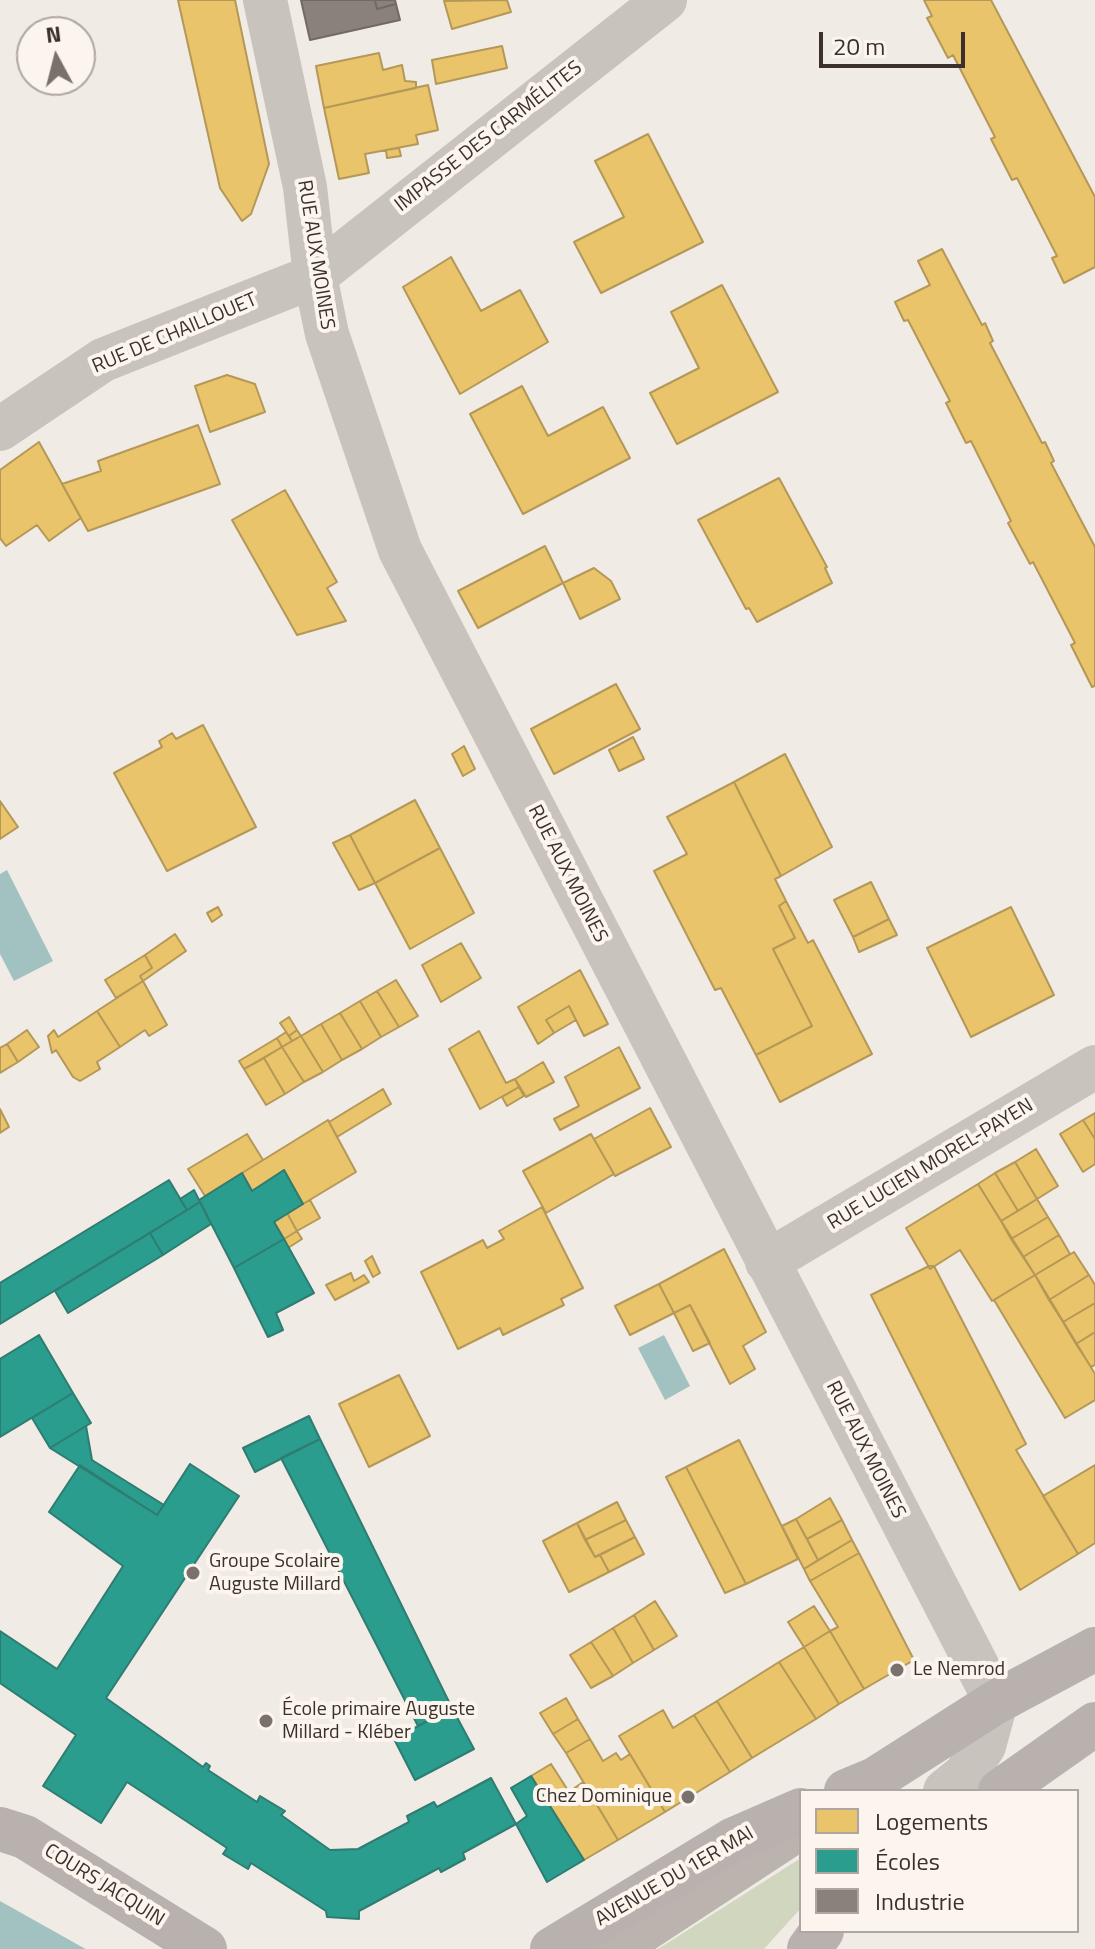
<!DOCTYPE html>
<meta charset="utf-8">
<style>
body{margin:0}
#map{position:relative;width:1095px;height:1949px;overflow:hidden;background:#f0ebe5;font-family:"Titillium Web",sans-serif}
canvas{display:block}
.legend{position:absolute;left:799px;top:1789px;width:280px;height:144px;box-sizing:border-box;background:#fbf5ee;border:2px solid #aea6a0;margin:0;padding:10px 14px;list-style:none;font-size:24px;color:#3b302b}
.legend li{display:flex;align-items:center;gap:16px;height:40px}
.legend b{width:40px;border:2px solid #aea6a0}
.north{position:absolute;left:16px;top:16px;width:80px;height:80px;box-sizing:border-box;background:#fbf5ee;border:2px solid #aea6a0;border-radius:50%;rotate:353deg;font-size:22px;font-weight:700;line-height:32px;text-align:center;color:#3b302b}
.north::after{content:'';display:block;margin:auto;width:28px;height:36px;background:#7a716c;clip-path:polygon(50% 0,100% 100%,50% 72%,0 100%)}
.scale{position:absolute;left:819px;top:32px;width:146px;height:36px;box-sizing:border-box;border:4px solid #3b302b;border-top:0;padding-left:10px;font-size:24px;line-height:28px;white-space:nowrap;color:#3b302b;-webkit-text-stroke:6px #fbf5ee;paint-order:stroke}
</style>
<div id="map">
<canvas width="1095" height="1949"></canvas>
<ul class="legend">
<li><b style="height:22px;background:#e9c46a"></b>Logements</li>
<li><b style="height:22px;background:#2a9d8f"></b>Écoles</li>
<li><b style="height:22px;background:#8a817c"></b>Industrie</li>
</ul>
<div class="north">N</div>
<div class="scale">20 m</div>
</div>
<script>
const ctx = document.querySelector('canvas').getContext('2d');
ctx.lineJoin = 'round';
function paint(path, color) { ctx.fillStyle = color; ctx.fill(path, 'evenodd'); }
const shape = rows => new Path2D(rows.map(r => 'M' + r).join(''));
function strokePath(path, color, width, dash) { ctx.strokeStyle = color; ctx.lineWidth = width; ctx.lineCap = dash ? 'butt' : 'round'; ctx.setLineDash(dash || []); ctx.stroke(path); }
function drawText(font, color, halo, rows, align = 'center') {
  ctx.font = font + ' "Titillium Web",sans-serif'; ctx.lineWidth = 8; ctx.setLineDash([]); ctx.textBaseline = 'middle'; ctx.strokeStyle = halo; ctx.fillStyle = color; for (const [text, x, y, turn = 0] of rows) {
    ctx.save(); ctx.translate(x, y); ctx.rotate((+turn || 0) * Math.PI / 180); ctx.textAlign = isNaN(turn) ? turn : align; if (halo) ctx.strokeText(text, 0, 0); ctx.fillText(text, 0, 0); ctx.restore();
  }
}
const green = shape([
 [801,1858,801,1908,764,1949,658,1949]
]);
const water = shape([
 [7,870,53,961,14,981,0,954,0,874],
 [664,1335,690,1386,665,1400,638,1348],
 [0,1901,82,1947,86,1949,0,1949]
]);
const homes = shape([
 [178,0,235,0,269,164,251,214,242,221,220,188,178,0],
 [507,0,511,12,452,29,444,1,507,0],
 [924,0,991,0,1095,197,1095,267,1064,283,1052,258,1057,256,1017,178,1012,180,991,139,995,137,953,55,948,58,927,18,932,16,924,0],
 [502,46,507,68,436,84,432,60,502,46],
 [379,53,383,70,402,65,405,81,416,82,416,88,324,108,316,66,379,53],
 [428,85,438,130,416,135,418,144,365,154,369,173,339,179,324,108,428,85],
 [648,134,703,242,601,293,574,242,624,217,595,161,648,134],
 [399,148,401,156,387,158,386,150,399,148],
 [942,249,982,325,985,323,993,341,990,343,1042,443,1045,442,1054,461,1051,463,1095,547,1095,686,1092,687,1071,645,1075,643,1033,562,1030,564,1008,523,1011,521,971,441,966,443,946,403,950,401,908,320,904,321,895,302,930,285,918,261,942,249],
 [451,257,481,311,520,290,548,342,460,394,403,287,451,257],
 [722,285,778,392,677,444,650,393,699,368,671,312,722,285],
 [227,375,255,384,265,412,210,432,195,386,227,375],
 [522,386,548,436,603,407,630,458,523,514,470,414,522,386],
 [198,425,220,484,88,531,62,484,101,471,98,461,198,425],
 [39,442,81,518,49,541,37,525,6,546,0,538,0,470,39,442],
 [779,478,827,567,825,568,832,583,757,622,749,608,746,609,698,520,779,478],
 [285,490,337,582,327,588,346,621,297,635,232,520,285,490],
 [545,546,563,583,478,628,458,591,545,546],
 [594,568,611,581,620,599,580,619,563,583,594,568],
 [616,684,640,729,554,774,531,729,616,684],
 [203,725,256,827,167,871,114,773,162,747,159,741,172,733,176,739,203,725],
 [633,737,644,759,619,771,609,750,633,737],
 [464,746,475,769,463,776,452,754,464,746],
 [785,754,832,847,781,876,734,782,785,754],
 [734,782,781,876,775,879,786,901,779,906,795,938,773,949,812,1026,756,1055,721,988,715,990,654,871,687,854,667,817,734,782],
 [415,800,440,848,375,883,350,835,415,800],
 [0,801,18,827,0,839,0,801],
 [350,835,375,883,359,890,333,843,350,835],
 [440,848,474,913,410,949,375,883,440,848],
 [871,882,889,919,853,937,834,900,871,882],
 [786,901,808,943,813,940,872,1054,780,1102,756,1055,812,1026,773,949,795,938,779,906,786,901],
 [218,907,222,915,212,922,207,913,218,907],
 [1011,907,1054,995,971,1037,927,948,1011,907],
 [889,919,897,935,859,952,853,937,889,919],
 [175,934,186,951,143,981,140,976,152,968,145,955,175,934],
 [461,943,481,978,441,1002,422,965,461,943],
 [145,955,152,968,140,976,143,981,116,998,105,980,145,955],
 [580,970,608,1024,584,1036,569,1006,546,1020,554,1033,538,1044,518,1007,580,970],
 [396,980,418,1016,399,1027,377,991,396,980],
 [143,981,167,1025,149,1036,145,1030,120,1047,97,1011,143,981],
 [377,991,399,1027,381,1037,360,1001,377,991],
 [360,1001,381,1037,362,1049,340,1013,360,1001],
 [569,1006,576,1020,554,1033,546,1020,569,1006],
 [97,1011,120,1047,97,1062,100,1069,80,1081,73,1077,56,1050,52,1053,48,1036,54,1030,58,1037,97,1011],
 [340,1013,362,1049,342,1060,321,1024,340,1013],
 [289,1017,297,1030,289,1036,280,1023,289,1017],
 [321,1024,342,1060,323,1072,301,1036,321,1024],
 [27,1030,39,1047,18,1062,7,1044,27,1030],
 [297,1030,301,1036,292,1041,289,1036,297,1030],
 [479,1031,506,1083,515,1079,519,1087,480,1109,449,1049,479,1031],
 [286,1032,292,1041,282,1047,277,1038,286,1032],
 [301,1036,323,1072,304,1082,282,1047,301,1036],
 [277,1038,282,1047,244,1069,239,1061,277,1038],
 [7,1044,18,1062,0,1073,0,1048,7,1044],
 [282,1047,304,1082,285,1094,264,1058,282,1047],
 [619,1047,640,1088,560,1130,554,1119,579,1106,565,1077,619,1047],
 [264,1058,285,1094,266,1105,244,1069,264,1058],
 [543,1062,554,1082,526,1097,515,1079,543,1062],
 [519,1087,524,1096,507,1106,502,1097,519,1087],
 [383,1089,391,1104,337,1137,329,1122,383,1089],
 [650,1108,671,1147,615,1176,594,1139,650,1108],
 [0,1109,9,1127,0,1133,0,1109],
 [1095,1113,1095,1139,1083,1120,1095,1113],
 [328,1120,356,1172,303,1204,284,1170,252,1191,242,1173,328,1120],
 [1083,1120,1095,1139,1095,1164,1083,1172,1060,1134,1083,1120],
 [247,1134,263,1160,205,1196,188,1169,247,1134],
 [591,1134,614,1174,546,1213,523,1171,591,1134],
 [1036,1149,1058,1186,1037,1199,1015,1162,1036,1149],
 [1015,1162,1037,1199,1018,1211,995,1173,1015,1162],
 [995,1173,1018,1211,1001,1221,978,1184,995,1173],
 [978,1184,1035,1275,992,1301,960,1250,930,1269,906,1228,978,1184],
 [1037,1199,1048,1217,1011,1239,1001,1221,1037,1199],
 [310,1200,320,1218,297,1231,287,1213,310,1200],
 [542,1207,583,1288,561,1299,564,1305,503,1335,500,1328,458,1349,421,1272,483,1240,487,1248,504,1239,499,1231,542,1207],
 [287,1213,297,1231,284,1239,274,1222,287,1213],
 [1048,1217,1059,1235,1023,1257,1011,1239,1048,1217],
 [297,1231,302,1239,288,1248,284,1239,297,1231],
 [1059,1235,1070,1254,1035,1275,1023,1257,1059,1235],
 [724,1249,766,1332,743,1346,755,1369,730,1384,690,1305,674,1313,659,1284,724,1249],
 [1074,1252,1089,1275,1049,1300,1035,1275,1074,1252],
 [372,1256,380,1273,373,1277,365,1261,372,1256],
 [929,1266,934,1266,1026,1444,1016,1450,1078,1554,1020,1590,871,1295,929,1266],
 [351,1273,354,1281,364,1275,369,1282,335,1300,326,1285,351,1273],
 [1035,1275,1095,1374,1095,1400,1065,1418,994,1300,1035,1275],
 [1089,1275,1095,1285,1095,1303,1063,1322,1049,1300,1089,1275],
 [659,1284,674,1313,630,1335,615,1306,659,1284],
 [1095,1303,1095,1332,1076,1344,1063,1322,1095,1303],
 [690,1305,710,1343,693,1351,674,1313,690,1305],
 [1095,1332,1095,1365,1091,1367,1076,1344,1095,1332],
 [399,1375,430,1436,369,1467,339,1404,399,1375],
 [739,1440,798,1559,746,1584,686,1467,739,1440],
 [1095,1465,1095,1543,1078,1554,1043,1496,1095,1465],
 [686,1467,746,1584,725,1593,666,1477,686,1467],
 [830,1498,842,1520,807,1539,796,1519,830,1498],
 [617,1502,626,1520,585,1540,577,1523,617,1502],
 [796,1519,818,1560,804,1569,782,1526,796,1519],
 [626,1520,635,1537,595,1557,585,1540,626,1520],
 [842,1520,852,1540,818,1560,807,1539,842,1520],
 [577,1523,595,1557,600,1555,609,1572,569,1592,543,1541,577,1523],
 [635,1537,644,1554,609,1572,600,1555,635,1537],
 [852,1540,859,1553,810,1581,804,1569,852,1540],
 [859,1553,914,1660,864,1689,830,1631,838,1627,810,1581,859,1553],
 [655,1601,677,1636,654,1650,634,1615,655,1601],
 [814,1606,830,1631,804,1647,788,1622,814,1606],
 [634,1615,654,1650,633,1663,613,1628,634,1615],
 [613,1628,633,1663,613,1676,591,1642,613,1628],
 [830,1631,864,1689,839,1704,804,1647,830,1631],
 [591,1642,613,1676,591,1688,570,1655,591,1642],
 [804,1647,839,1704,816,1719,779,1662,804,1647],
 [779,1662,816,1719,752,1758,717,1701,779,1662],
 [566,1698,578,1719,553,1734,540,1713,566,1698],
 [717,1701,752,1758,730,1772,694,1715,717,1701],
 [663,1710,673,1728,694,1715,730,1772,665,1812,619,1736,663,1710],
 [578,1719,590,1739,566,1753,553,1734,578,1719],
 [590,1739,603,1761,616,1753,621,1760,630,1754,665,1812,618,1840,566,1753,590,1739],
 [551,1764,569,1792,583,1782,618,1840,584,1860,531,1776,551,1764]
]);
const schools = shape([
 [284,1170,303,1204,274,1222,284,1239,234,1268,199,1200,242,1173,252,1191,284,1170],
 [169,1180,187,1210,0,1324,0,1283,169,1180],
 [194,1190,200,1202,187,1210,180,1199,194,1190],
 [200,1202,211,1224,163,1255,150,1233,200,1202],
 [150,1233,163,1255,68,1313,55,1291,150,1233],
 [284,1239,314,1293,276,1313,283,1330,268,1337,234,1268,284,1239],
 [39,1335,73,1393,0,1437,0,1359,39,1335],
 [73,1393,91,1423,50,1448,32,1418,73,1393],
 [309,1416,320,1439,255,1472,243,1448,309,1416],
 [86,1426,92,1460,164,1505,157,1515,50,1448,86,1426],
 [320,1439,452,1708,418,1726,281,1458,320,1439],
 [190,1464,239,1496,106,1698,203,1767,206,1763,210,1766,208,1770,257,1802,260,1796,285,1811,281,1815,330,1850,358,1849,409,1822,407,1816,434,1802,437,1807,491,1778,516,1824,463,1853,465,1859,441,1872,439,1868,359,1911,359,1919,327,1917,326,1911,251,1863,248,1869,223,1854,227,1848,127,1782,101,1823,43,1786,76,1735,0,1683,0,1631,57,1669,123,1566,49,1512,80,1465,157,1515,190,1464],
 [452,1708,474,1749,415,1780,394,1739,452,1708],
 [531,1776,584,1860,547,1882,516,1824,527,1816,511,1788,531,1776]
]);
const industry = shape([
 [301,0,375,0,377,9,396,4,400,20,310,40,301,0],
 [375,0,395,0,396,4,377,9,375,0]
]);
const street = shape([
 [265,0,305,187,315,276,327,334,400,550,996,1702,984,1746,965,1775,945,1791],
 [0,429,103,360,315,276,665,0],
 [767,1262,1095,1067]
]);
const secondary = shape([
 [615,1949,801,1827]
]);
const primary = shape([
 [846,1791,875,1779,996,1702,1095,1649],
 [1000,1791,1095,1724],
 [0,1829,25,1837,205,1949],
 [552,1949,732,1840,801,1810],
 [809,1949,822,1931]
]);
const markers = [
 [193,1573,8,"#7a716c"],
 [897,1670,8,"#7a716c"],
 [266,1721,8,"#7a716c"],
 [688,1797,8,"#7a716c"]
];
const streetNames = [
 ["IMPASSE DES CARMÉLITES",489,137,-38],
 ["RUE AUX MOINES",315,255,81],
 ["RUE DE CHAILLOUET",175,334,-23],
 ["RUE AUX MOINES",567,874,63],
 ["RUE LUCIEN MOREL-PAYEN",931,1165,-31],
 ["RUE AUX MOINES",865,1450,63],
 ["AVENUE DU 1ER MAI",675,1877,-30],
 ["COURS JACQUIN",104,1886,32]
];
const poiNames = [
 ["Groupe Scolaire",209,1562],
 ["Auguste Millard",209,1585],
 ["Le Nemrod",913,1670],
 ["École primaire Auguste",282,1710],
 ["Millard - Kléber",282,1733],
 ["Chez Dominique",672,1797,"right"]
];
paint(green, '#d1d6bf');
paint(water, '#a1c2c1');
paint(homes, '#e9c46a');
strokePath(homes, '#b59857', 2);
paint(schools, '#2a9d8f');
strokePath(schools, '#2f7c71', 2);
paint(industry, '#8a817c');
strokePath(industry, '#726964', 2);
strokePath(street, '#c9c3be', 44);
strokePath(secondary, '#bab3ae', 44);
strokePath(primary, '#b8b1ad', 44);
for (const [x, y, r, color] of markers) { const dot = new Path2D(); dot.arc(x, y, r, 0, 2 * Math.PI); ctx.fillStyle = color; ctx.fill(dot); strokePath(dot, '#fbf5ee', 3); }
drawText('20px', '#3b302b', '#fbf5ee', streetNames);
drawText('20px', '#3b302b', '#fbf5ee', poiNames, 'left');
</script>
